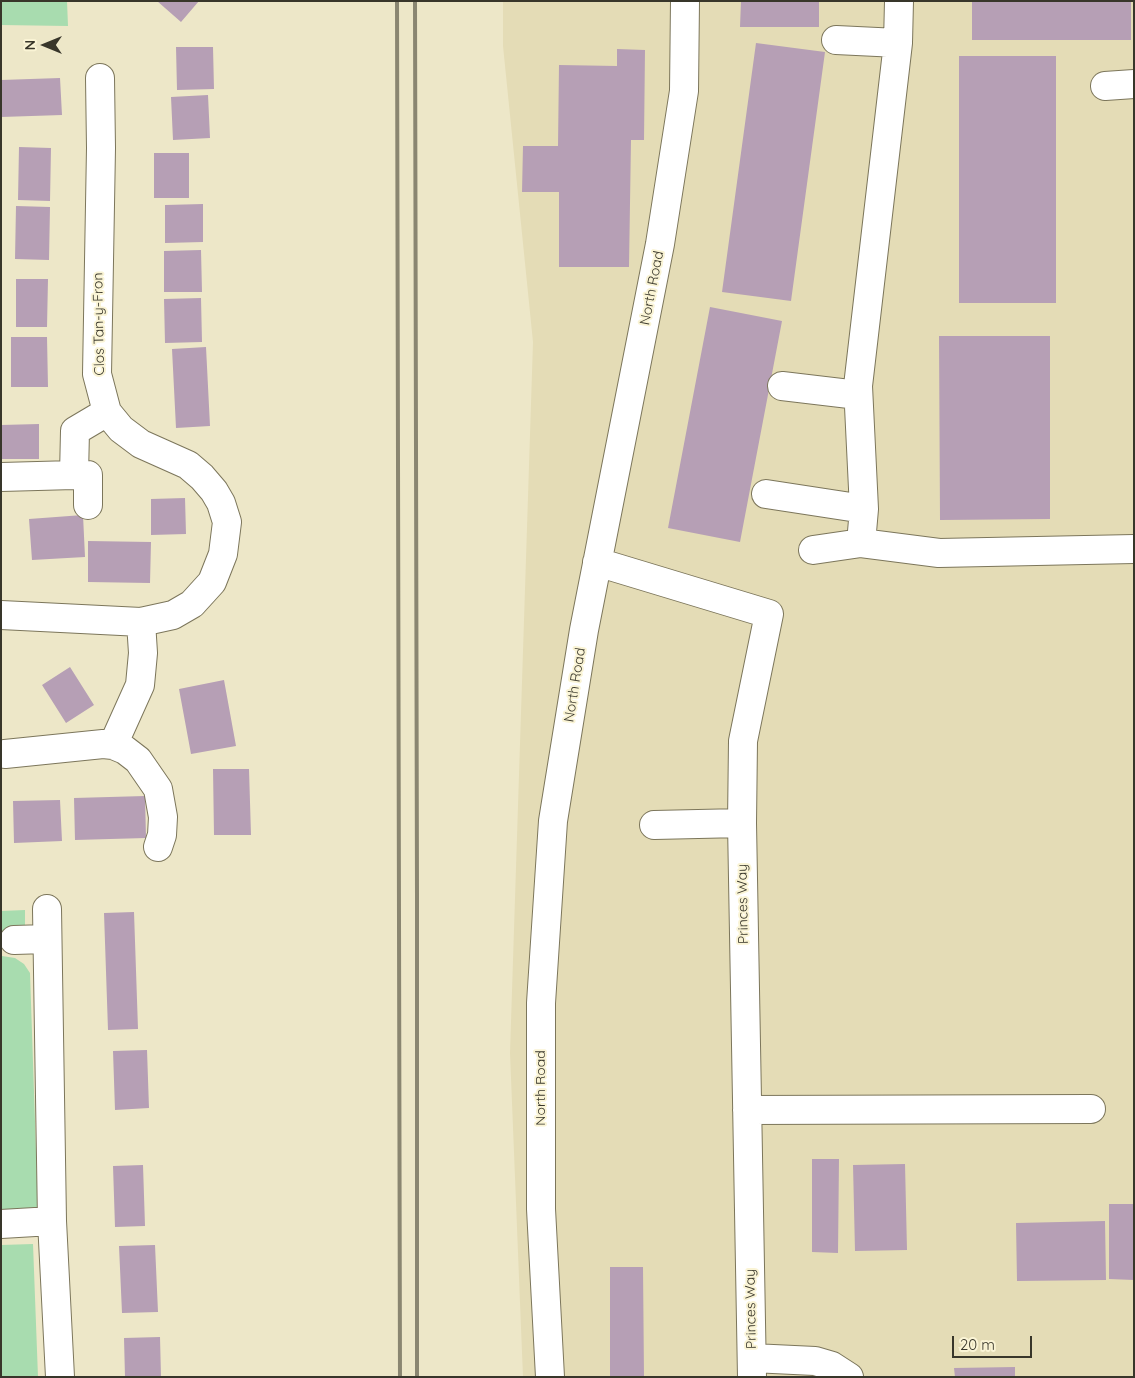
<!DOCTYPE html>
<style>
body{margin:0}
#map{position:relative;width:1135px;height:1378px;overflow:hidden;background:#ede7c8;font-family:Quicksand,sans-serif}
canvas{display:block}
.frame{position:absolute;inset:0;border:2px solid #38362a;pointer-events:none}
.north{position:absolute;left:20px;top:20px;width:50px;height:50px;-webkit-text-stroke:4px #faf4d5;paint-order:stroke;rotate:270deg;font-size:14px;font-weight:700;line-height:20px;text-align:center;color:#38362a}
.north::after{content:'';display:block;margin:auto;width:18px;height:22px;background:#38362a;clip-path:polygon(50% 0,100% 100%,50% 72%,0 100%)}
.scale{position:absolute;left:952px;top:1336px;width:80px;height:22px;box-sizing:border-box;border:2px solid #38362a;border-top:0;padding-left:6px;font-size:15px;line-height:18px;white-space:nowrap;color:#38362a;-webkit-text-stroke:4px #faf4d5;paint-order:stroke}
</style>
<div id="map">
<canvas width="1135" height="1378"></canvas>
<div class="frame"></div>
<div class="north">N</div>
<div class="scale">20 m</div>
</div>
<script>
const ctx = document.querySelector('canvas').getContext('2d');
ctx.lineJoin = 'round';
function paint(path, color) { ctx.fillStyle = color; ctx.fill(path, 'evenodd'); }
const shape = rows => new Path2D(rows.map(r => 'M' + r).join(''));
function strokePath(path, color, width, dash) { ctx.strokeStyle = color; ctx.lineWidth = width; ctx.lineCap = dash ? 'butt' : 'round'; ctx.setLineDash(dash || []); ctx.stroke(path); }
function drawText(font, color, halo, rows, align = 'center') {
  ctx.font = font + ' Quicksand,sans-serif'; ctx.lineWidth = 4; ctx.setLineDash([]); ctx.textBaseline = 'middle'; ctx.strokeStyle = halo; ctx.fillStyle = color; for (const [text, x, y, turn = 0] of rows) {
    ctx.save(); ctx.translate(x, y); ctx.rotate((+turn || 0) * Math.PI / 180); ctx.textAlign = isNaN(turn) ? turn : align; if (halo) ctx.strokeText(text, 0, 0); ctx.fillText(text, 0, 0); ctx.restore();
  }
}
const built = shape([
 [503,1,1134,1,1134,1377,523,1377,510,1053,533,342,503,46]
]);
const green = shape([
 [1,1,67,1,68,26,1,25],
 [25,910,25,925,18,934,1,940,2,956,15,958,24,964,30,973,38,1211,1,1214,1,911],
 [33,1244,38,1377,1,1377,1,1245]
]);
const building = shape([
 [157,1,199,1,181,22],
 [741,1,819,1,819,27,740,27],
 [972,1,1131,1,1131,40,972,40],
 [756,43,825,52,791,301,722,292],
 [176,47,213,47,214,89,177,90],
 [617,49,645,50,644,140,631,140,629,267,559,267,559,192,522,192,523,146,558,146,559,65,617,66],
 [959,56,1056,56,1056,303,959,303],
 [60,78,62,115,1,117,1,80],
 [208,95,210,138,173,140,171,97],
 [19,147,51,148,50,201,18,200],
 [154,153,189,153,189,198,154,198],
 [203,204,203,242,165,243,165,205],
 [16,206,50,207,49,260,15,259],
 [201,250,202,292,164,292,164,251],
 [16,279,48,279,47,327,16,327],
 [201,298,202,342,165,343,164,299],
 [710,307,782,321,740,542,668,528],
 [939,336,1050,336,1050,519,940,520],
 [11,337,47,337,48,387,11,387],
 [206,347,210,426,176,428,172,349],
 [39,424,39,459,1,459,1,425],
 [185,498,186,534,151,535,151,499],
 [83,515,85,557,32,560,29,519],
 [88,541,151,542,150,583,88,582],
 [70,667,94,705,66,723,42,685],
 [224,680,236,746,191,754,179,689],
 [213,769,249,769,251,835,214,835],
 [145,796,146,838,75,840,74,798],
 [60,800,62,841,14,843,13,801],
 [134,912,138,1029,108,1030,104,913],
 [147,1050,149,1108,115,1110,113,1051],
 [812,1159,839,1159,838,1253,812,1252],
 [905,1164,907,1250,855,1251,853,1165],
 [143,1165,145,1226,115,1227,113,1166],
 [1109,1204,1134,1204,1134,1280,1109,1279],
 [1105,1221,1106,1280,1017,1281,1016,1223],
 [155,1245,158,1312,122,1313,119,1246],
 [610,1267,643,1267,644,1377,610,1377],
 [160,1337,161,1377,125,1377,124,1338],
 [1015,1367,1015,1377,955,1377,954,1368]
]);
const minor = shape([
 [899,1,898,43,858,386,864,509,861,543,939,553,1134,549],
 [836,40,898,43],
 [1105,86,1134,84],
 [782,386,858,395],
 [74,475,88,475,88,505],
 [1,477,74,475,75,431,107,412],
 [766,494,864,509],
 [813,550,861,543],
 [597,562,769,614,743,741,742,823,752,1377],
 [1,615,141,622,173,615,192,604,212,582,223,554,227,522,221,503,214,491,202,477,188,465,141,444,121,429,107,412,97,374,101,148,100,78],
 [113,745,140,685,143,653,141,622],
 [5,754,103,744,113,745,125,750,138,760,158,789,163,817,162,835,158,847],
 [654,825,742,823],
 [47,909,52,1221,60,1377],
 [14,940,47,939],
 [747,1110,1091,1109],
 [1,1224,52,1221],
 [752,1358,815,1361,832,1366,849,1377],
 [550,1377,541,1209,541,1003,553,821,584,630,660,244,684,91,685,1]
]);
const rail = shape([
 [397,1,400,1377],
 [415,1,417,893,417,1377]
]);
const streetNames = [
 ["North Road",652,288,-79],
 ["Clos Tan-y-Fron",99,324,-91],
 ["North Road",575,685,-81],
 ["Princes Way",743,904,-91],
 ["North Road",541,1088,-90],
 ["Princes Way",751,1309,-91]
];
paint(built, '#e4dcb6');
paint(green, '#a8dcaf');
paint(building, '#b69fb5');
strokePath(minor, '#7c765b', 30);
strokePath(minor, '#fff', 28);
strokePath(rail, '#8a8671', 4);
drawText('14px', '#38362a', '#faf4d5', streetNames);
</script>
